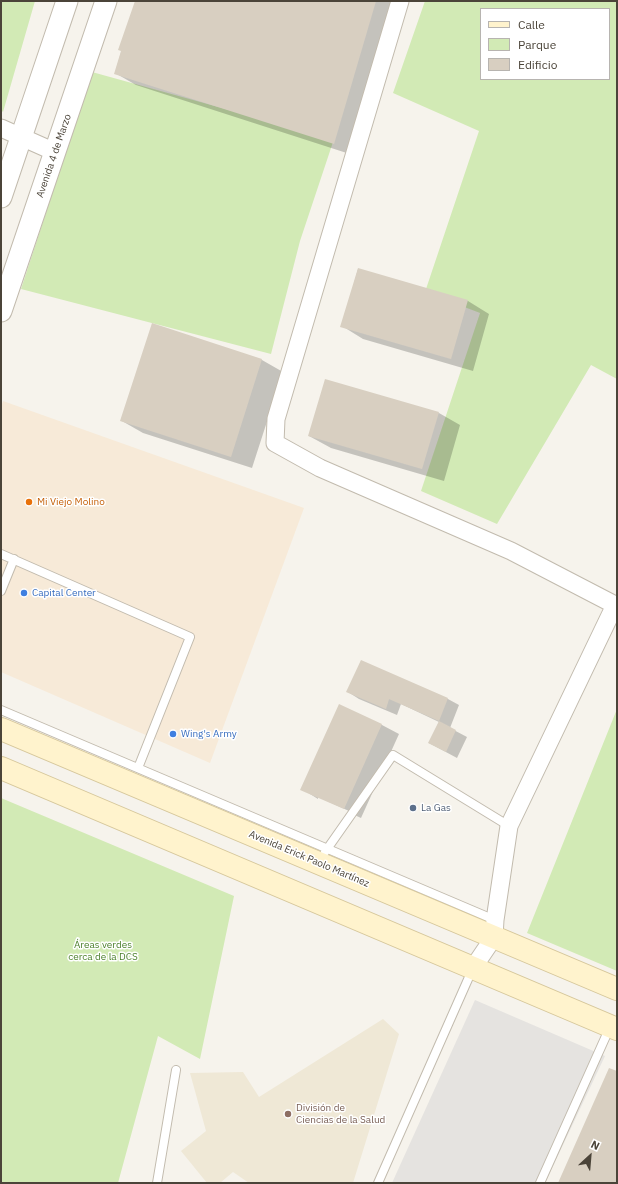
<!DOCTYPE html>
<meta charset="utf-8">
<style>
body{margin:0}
#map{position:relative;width:618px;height:1184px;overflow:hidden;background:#f6f3ec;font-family:"IBM Plex Sans",sans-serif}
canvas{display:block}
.frame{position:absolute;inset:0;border:2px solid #4b4439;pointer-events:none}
.legend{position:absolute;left:480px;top:8px;width:130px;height:72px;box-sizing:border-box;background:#fff;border:1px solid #b7b4b0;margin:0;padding:5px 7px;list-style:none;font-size:12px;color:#4b4439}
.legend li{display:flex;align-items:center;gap:8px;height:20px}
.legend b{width:20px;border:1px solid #b7b4b0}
.north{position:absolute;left:570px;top:1136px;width:40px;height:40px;-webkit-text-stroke:3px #fff;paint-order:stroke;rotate:26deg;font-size:11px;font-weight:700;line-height:16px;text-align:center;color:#4b4439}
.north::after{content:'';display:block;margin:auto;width:14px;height:18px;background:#4b4439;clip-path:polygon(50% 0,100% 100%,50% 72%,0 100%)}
</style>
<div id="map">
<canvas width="618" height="1184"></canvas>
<div class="frame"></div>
<ul class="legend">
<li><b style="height:5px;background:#fff3cd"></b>Calle</li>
<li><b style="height:11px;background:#d2eab5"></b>Parque</li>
<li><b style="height:11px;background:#d8cfc1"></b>Edificio</li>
</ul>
<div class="north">N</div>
</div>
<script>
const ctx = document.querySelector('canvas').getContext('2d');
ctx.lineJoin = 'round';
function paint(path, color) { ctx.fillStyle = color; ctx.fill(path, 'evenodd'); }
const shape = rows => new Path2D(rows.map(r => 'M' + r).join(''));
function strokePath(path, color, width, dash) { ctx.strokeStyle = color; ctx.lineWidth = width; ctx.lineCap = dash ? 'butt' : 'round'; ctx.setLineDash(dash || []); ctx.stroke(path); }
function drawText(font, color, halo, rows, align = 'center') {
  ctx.font = font + ' "IBM Plex Sans",sans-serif'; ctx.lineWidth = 3; ctx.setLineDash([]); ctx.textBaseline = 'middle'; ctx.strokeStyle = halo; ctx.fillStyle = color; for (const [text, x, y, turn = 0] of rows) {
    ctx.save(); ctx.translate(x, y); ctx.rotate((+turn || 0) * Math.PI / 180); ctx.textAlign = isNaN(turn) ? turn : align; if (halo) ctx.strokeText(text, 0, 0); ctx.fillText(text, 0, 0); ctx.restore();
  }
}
const commercial = shape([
 [3,401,304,508,210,763,1,672,1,407]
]);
const education = shape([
 [383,1019,399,1034,353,1183,249,1183,233,1172,220,1183,207,1183,181,1151,206,1131,190,1073,243,1072,259,1097]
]);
const green = shape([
 [1,1,35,1,3,112,1,110],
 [425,1,617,1,617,379,591,365,497,524,421,491,480,313,425,292,479,131,393,93],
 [481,9,609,9,609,79,481,79],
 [92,72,334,139,300,241,271,354,21,289],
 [617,709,617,971,527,933],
 [1,798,234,896,200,1059,158,1036,118,1183,1,1183]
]);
const parking = shape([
 [475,1000,605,1056,545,1183,392,1183]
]);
const shadow = shape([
 [136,1,402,1,356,156,136,85,115,73],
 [358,269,468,301,489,314,473,371,363,339,342,326],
 [153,325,262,360,283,372,252,468,143,433,122,421],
 [439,413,460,425,444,481,331,448,309,436],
 [361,661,448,699,459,705,450,728,467,737,457,758,429,743,439,722,401,704,397,715,359,699,348,692],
 [340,706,382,725,399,734,361,818,348,812,349,811,318,797,318,799,302,789]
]);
const building = shape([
 [135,1,376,1,334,144,114,74,121,51,118,50],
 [358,268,468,300,451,359,340,327],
 [152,323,262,359,231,457,120,421],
 [325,379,439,412,422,469,308,436],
 [361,660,448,698,439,721,389,699,386,709,346,692],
 [339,704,382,724,344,809,300,790],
 [439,721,456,730,446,752,428,743],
 [609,1068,617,1071,617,1183,558,1183]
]);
const service = shape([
 [1,554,190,637,138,768],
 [1,591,14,559],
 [1,710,495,920],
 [325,852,393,755,509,826],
 [157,1183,176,1070],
 [378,1183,473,968],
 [540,1183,610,1027]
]);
const minor = shape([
 [400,1,276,419,275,443,320,468,511,551,615,605,509,826,495,920,494,937,473,968],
 [1,128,55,152]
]);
const tertiary = shape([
 [1,197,67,1],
 [1,311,106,1]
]);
const secondary = shape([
 [1,729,617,989],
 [1,768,617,1029]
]);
const markers = [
 [29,502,4,"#e8710a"],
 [24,593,4,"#3f7fe0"],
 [173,734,4,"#3f7fe0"],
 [413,808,4,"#5c6f8a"],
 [288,1114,4,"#8d6e63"]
];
const streetNames = [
 ["Avenida 4 de Marzo",54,156,-71],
 ["Avenida Erick Paolo Martínez",309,859,23]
];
const foodNames = [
 ["Mi Viejo Molino",37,502]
];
const shopNames = [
 ["Capital Center",32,593],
 ["Wing's Army",181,734]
];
const serviceNames = [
 ["La Gas",421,808]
];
const parkNames = [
 ["Áreas verdes",103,945],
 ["cerca de la DCS",103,957]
];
const educationNames = [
 ["División de",296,1108],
 ["Ciencias de la Salud",296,1120]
];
paint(commercial, '#f7ead8');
paint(education, '#efe8d6');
paint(green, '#d2eab5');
paint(parking, '#e5e3e0');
paint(shadow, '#0003');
paint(building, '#d8cfc1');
strokePath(service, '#c2bbae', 10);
strokePath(minor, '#c2bbae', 19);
strokePath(tertiary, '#c2bbae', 23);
strokePath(secondary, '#d6c79b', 24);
strokePath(service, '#fff', 8);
strokePath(minor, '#fff', 17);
strokePath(tertiary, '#fff', 21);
strokePath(secondary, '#fff3cd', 22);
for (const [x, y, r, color] of markers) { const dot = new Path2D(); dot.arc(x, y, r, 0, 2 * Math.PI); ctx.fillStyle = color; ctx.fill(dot); strokePath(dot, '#fff', 1.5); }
drawText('10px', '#4b4439', '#fff', streetNames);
drawText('10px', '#c56008', '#fff', foodNames, 'left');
drawText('10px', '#366cbe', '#fff', shopNames, 'left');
drawText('10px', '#4e5e75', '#fff', serviceNames, 'left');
drawText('10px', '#4a7f2a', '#fff', parkNames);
drawText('10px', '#785e54', '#fff', educationNames, 'left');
</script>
